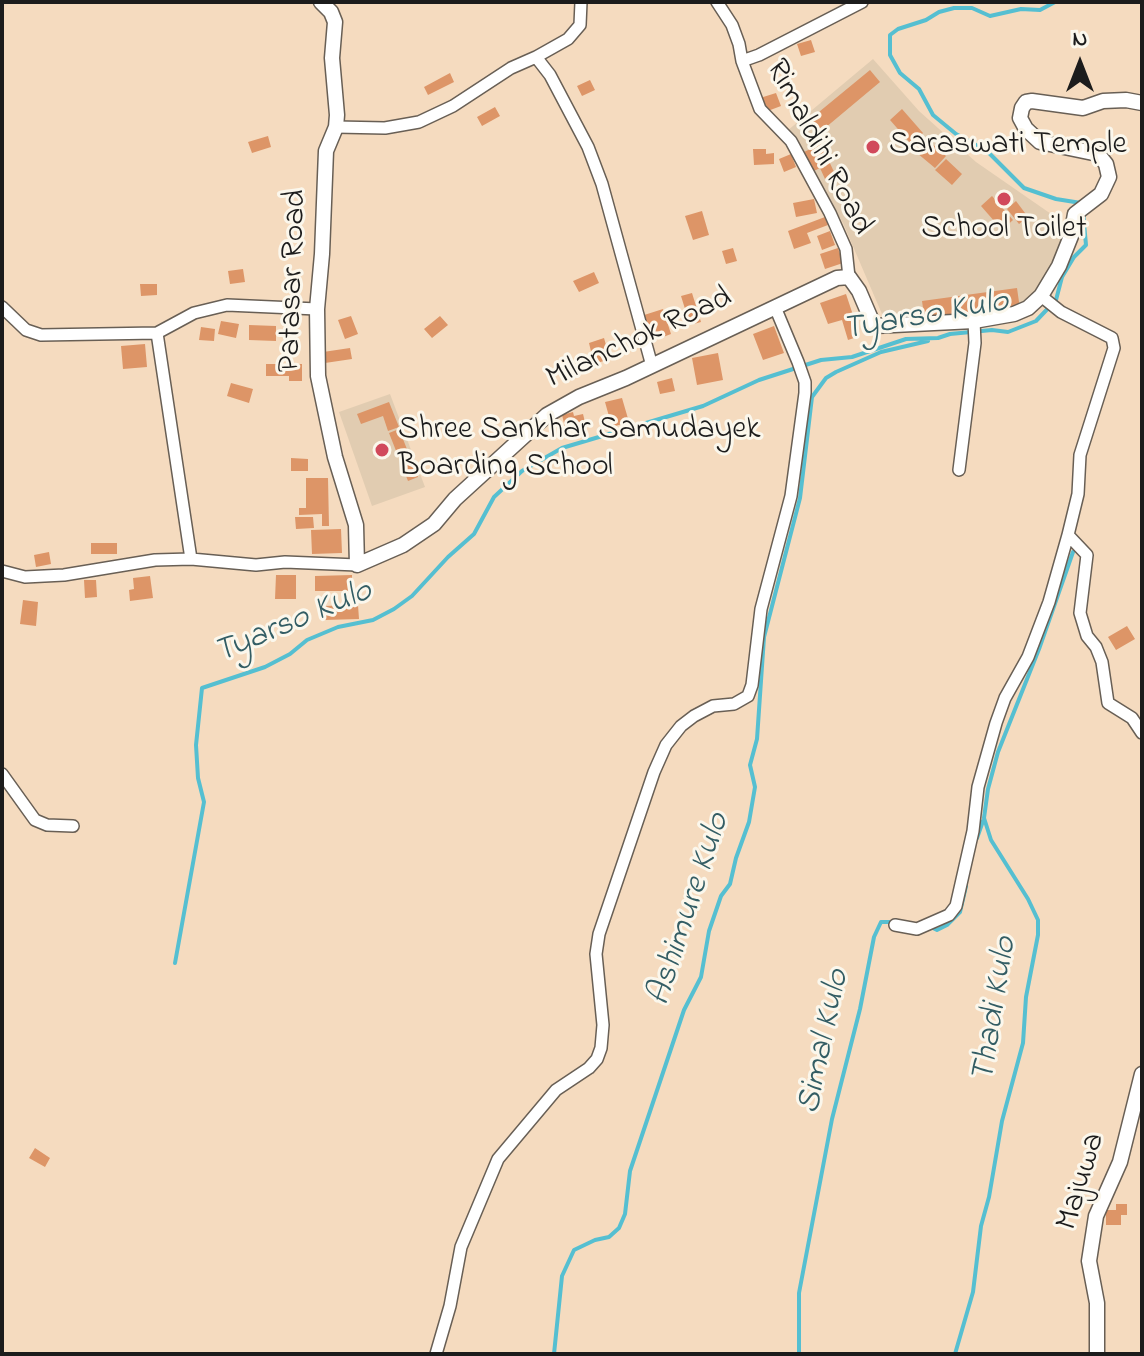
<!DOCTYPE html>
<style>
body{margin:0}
#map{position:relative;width:1144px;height:1356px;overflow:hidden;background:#f5dbbf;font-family:"Indie Flower",sans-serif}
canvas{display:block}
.frame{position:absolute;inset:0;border:4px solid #1c1c1c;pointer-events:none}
.north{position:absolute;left:1040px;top:24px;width:80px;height:80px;-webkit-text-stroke:6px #fbf7ec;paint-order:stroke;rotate:0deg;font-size:22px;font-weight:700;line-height:32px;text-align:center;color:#1c1c1c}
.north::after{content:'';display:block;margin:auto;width:28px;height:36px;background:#1c1c1c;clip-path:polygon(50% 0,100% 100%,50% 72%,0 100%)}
</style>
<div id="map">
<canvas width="1144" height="1356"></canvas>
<div class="frame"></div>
<div class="north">N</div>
</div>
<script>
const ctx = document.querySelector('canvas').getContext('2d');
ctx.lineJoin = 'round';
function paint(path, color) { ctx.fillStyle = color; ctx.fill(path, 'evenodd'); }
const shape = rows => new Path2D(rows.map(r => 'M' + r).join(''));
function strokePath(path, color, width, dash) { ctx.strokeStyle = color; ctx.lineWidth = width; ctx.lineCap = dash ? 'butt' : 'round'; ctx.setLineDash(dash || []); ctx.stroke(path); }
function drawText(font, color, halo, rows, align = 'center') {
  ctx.font = font + ' "Indie Flower",sans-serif'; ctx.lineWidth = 6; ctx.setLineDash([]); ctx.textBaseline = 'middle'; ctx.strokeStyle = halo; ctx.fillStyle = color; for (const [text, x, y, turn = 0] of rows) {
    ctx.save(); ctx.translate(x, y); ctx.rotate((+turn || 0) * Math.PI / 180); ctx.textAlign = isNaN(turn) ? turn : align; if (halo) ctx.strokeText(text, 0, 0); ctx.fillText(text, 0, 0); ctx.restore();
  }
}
const built = shape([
 [873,59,919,111,976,162,1067,225,1062,245,1041,289,1023,307,885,321,843,223,787,131],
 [390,394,425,487,372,506,339,412]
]);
const stream = shape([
 [1055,2,1040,10,1021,9,990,16,972,8,954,8,939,12,926,20,898,29,890,35,890,55,900,73,919,89,933,115,956,134,987,151,1024,188,1056,199,1081,203],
 [977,838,983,821],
 [931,927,937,930,947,925,960,912,966,886],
 [175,963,204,802,198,778,196,745,202,688,265,667,290,654,307,640,338,627,373,620,394,609,412,596,448,557,474,534,494,497,522,471,562,448,703,406,759,380,821,360,852,357,906,339,938,338,950,334,992,330,1008,332,1036,321,1056,300,1062,277,1074,257,1086,245,1083,212],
 [554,1354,562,1276,574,1250,595,1240,609,1237,619,1228,625,1214,630,1171,684,1010,701,977,709,931,721,896,730,884,736,858,749,822,755,787,750,765,757,739,764,637,800,498,812,397,826,378,836,372,881,352,928,341],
 [799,1354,799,1293,832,1119,860,1009,874,937,881,922,895,922],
 [955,1354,973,1292,981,1226,989,1197,1002,1121,1023,1043,1026,997,1038,935,1038,920,1028,899,991,840,984,818,988,789,998,752,1039,649,1073,552]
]);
const building = shape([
 [811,40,815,52,801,56,797,44],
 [870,70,880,82,819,133,808,121],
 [450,73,454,82,428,95,424,87],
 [590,80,595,90,582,96,577,86],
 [776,93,781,106,765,112,760,98],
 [495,107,500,116,482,126,477,117],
 [902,109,923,133,911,144,890,120],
 [922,135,946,156,935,168,911,148],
 [268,136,271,147,252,153,248,142],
 [821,144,835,174,825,179,820,168,814,171,804,152],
 [753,149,766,149,766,154,774,153,774,164,754,165],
 [791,154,796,167,784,172,779,159],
 [946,159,962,174,952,185,935,170],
 [992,196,1013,220,1002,230,981,206],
 [814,199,817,213,796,217,793,203],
 [1016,201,1028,217,1019,224,1007,209],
 [702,211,709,235,693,240,685,216],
 [825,217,828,225,807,233,811,243,794,249,788,231],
 [830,231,835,245,822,250,817,236],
 [733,248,737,261,726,264,722,251],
 [838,248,843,263,825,269,820,254],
 [243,269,245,282,230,284,228,271],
 [594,272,599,283,579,292,573,281],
 [140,284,157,284,157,295,141,296],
 [1017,288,1020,309,925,322,922,301],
 [692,293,701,322,690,325,681,296],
 [846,294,860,336,848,340,842,320,828,324,820,303],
 [663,309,671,334,650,342,641,316],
 [351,316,358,334,345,339,338,320],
 [440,316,448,325,432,338,424,329],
 [221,321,239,324,236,338,218,334],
 [249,325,276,326,276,341,249,340],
 [774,326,784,353,763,360,753,334],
 [201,327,215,329,214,341,199,340],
 [604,338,610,359,594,364,589,343],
 [145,344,147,367,123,369,121,346],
 [350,348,352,359,325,363,323,352],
 [718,353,723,380,697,385,692,358],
 [266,364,302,364,302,381,289,381,289,376,266,376],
 [672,378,675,391,660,394,657,382],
 [231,383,253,389,249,403,227,396],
 [622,398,629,422,612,427,605,402],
 [389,402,399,427,388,431,383,416,361,424,357,414],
 [573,412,574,416,583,414,586,426,566,431,562,415],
 [399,429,418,477,408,481,389,433],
 [291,458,308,459,308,471,291,471],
 [306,478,328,478,329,526,322,526,322,514,299,515,299,508,306,508],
 [295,517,313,517,314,528,296,529],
 [341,529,342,553,312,554,311,530],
 [91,543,117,543,117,554,91,554],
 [49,552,51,564,36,567,34,555],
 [276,575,296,575,296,599,275,599],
 [352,575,352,591,315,591,315,576],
 [150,576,153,598,130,601,129,590,134,589,133,578],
 [84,580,96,580,97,597,85,598],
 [23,600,38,602,36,626,20,624],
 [358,605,359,619,324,620,323,606],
 [1127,626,1135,639,1116,650,1108,637],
 [35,1148,50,1158,45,1167,29,1158],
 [1116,1204,1127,1204,1127,1215,1121,1215,1121,1225,1106,1225,1106,1210,1116,1210]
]);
const minor = shape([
 [717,2,732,25,739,44,742,61,760,109,791,141,830,213,846,249,849,277],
 [536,57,568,39,580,25,581,2],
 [742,61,759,55,862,2],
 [336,127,385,128,419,122,453,106,511,68,536,57,550,75,588,147,602,184,652,366],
 [1041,296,1061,312,1112,338,1114,348,1080,455,1078,494,1068,535,1087,555,1080,613,1087,636,1096,647,1102,662,1108,703,1132,718,1142,733],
 [2,307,26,330,41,335,157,333],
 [959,470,975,343,974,321],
 [191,559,157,333,194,313,227,305,317,309],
 [2,571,25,577,64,575,155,560,191,559,256,565,285,562,357,565],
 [2,774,35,820,47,825,73,826],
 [895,925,917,929,949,915,956,906,973,831,978,787,996,723,1005,698,1028,657,1049,602,1068,535],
 [436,1354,450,1306,461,1247,498,1159,556,1090,589,1068,597,1059,601,1048,603,1025,596,954,599,934,654,772,666,745,681,726,694,716,713,706,734,704,748,696,752,685,761,609,791,496,805,393,805,382,798,362,775,307]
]);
const tertiary = shape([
 [321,2,331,12,335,22,332,58,337,115,336,127,326,151,322,254,317,309,318,376,335,457,356,525,357,565,403,545,434,524,455,499,547,415,579,397,626,378,837,278,849,277,859,291,874,326,974,321,1014,314,1028,308,1041,296,1059,266,1071,236,1075,214,1101,194,1109,177,1106,164,1098,154,1040,142,1026,129,1020,118,1022,108,1026,102,1032,101,1083,108,1103,101,1126,100,1142,103],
 [1097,1354,1097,1303,1089,1261,1096,1216,1120,1162,1142,1074]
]);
const markers = [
 [873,147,8,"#d1495b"],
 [1004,199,8,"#d1495b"],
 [382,450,8,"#d1495b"]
];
const poiNames = [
 ["Saraswati Temple",889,147],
 ["School Toilet",1004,231,"center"],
 ["Shree Sankhar Samudayek",398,432],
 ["Boarding School",398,469]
];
const streetNames = [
 ["Rimaldihi Road",817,148,62],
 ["Patasar Road",295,281,-88],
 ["Milanchok Road",640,340,-25],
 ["Majuwa",1083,1182,-73]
];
const waterNames = [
 ["Tyarso Kulo",926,318,-10],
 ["Tyarso Kulo",294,624,-23],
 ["Ashimure Kulo",691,910,-72],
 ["Thadi Kulo",997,1010,-81],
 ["Simal Kulo",826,1042,-78]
];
paint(built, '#e1ccb1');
strokePath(stream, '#55bfd1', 4);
paint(building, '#dd9567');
strokePath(minor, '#685f55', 14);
strokePath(tertiary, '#685f55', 17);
strokePath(minor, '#fff', 11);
strokePath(tertiary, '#fff', 14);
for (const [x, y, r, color] of markers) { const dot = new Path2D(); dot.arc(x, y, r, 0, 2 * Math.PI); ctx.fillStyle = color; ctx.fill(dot); strokePath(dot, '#fbf7ec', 3); }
drawText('32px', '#1c1c1c', '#fbf7ec', poiNames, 'left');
drawText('32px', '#1c1c1c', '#fbf7ec', streetNames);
drawText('italic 34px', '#335d64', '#fbf7ec', waterNames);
</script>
